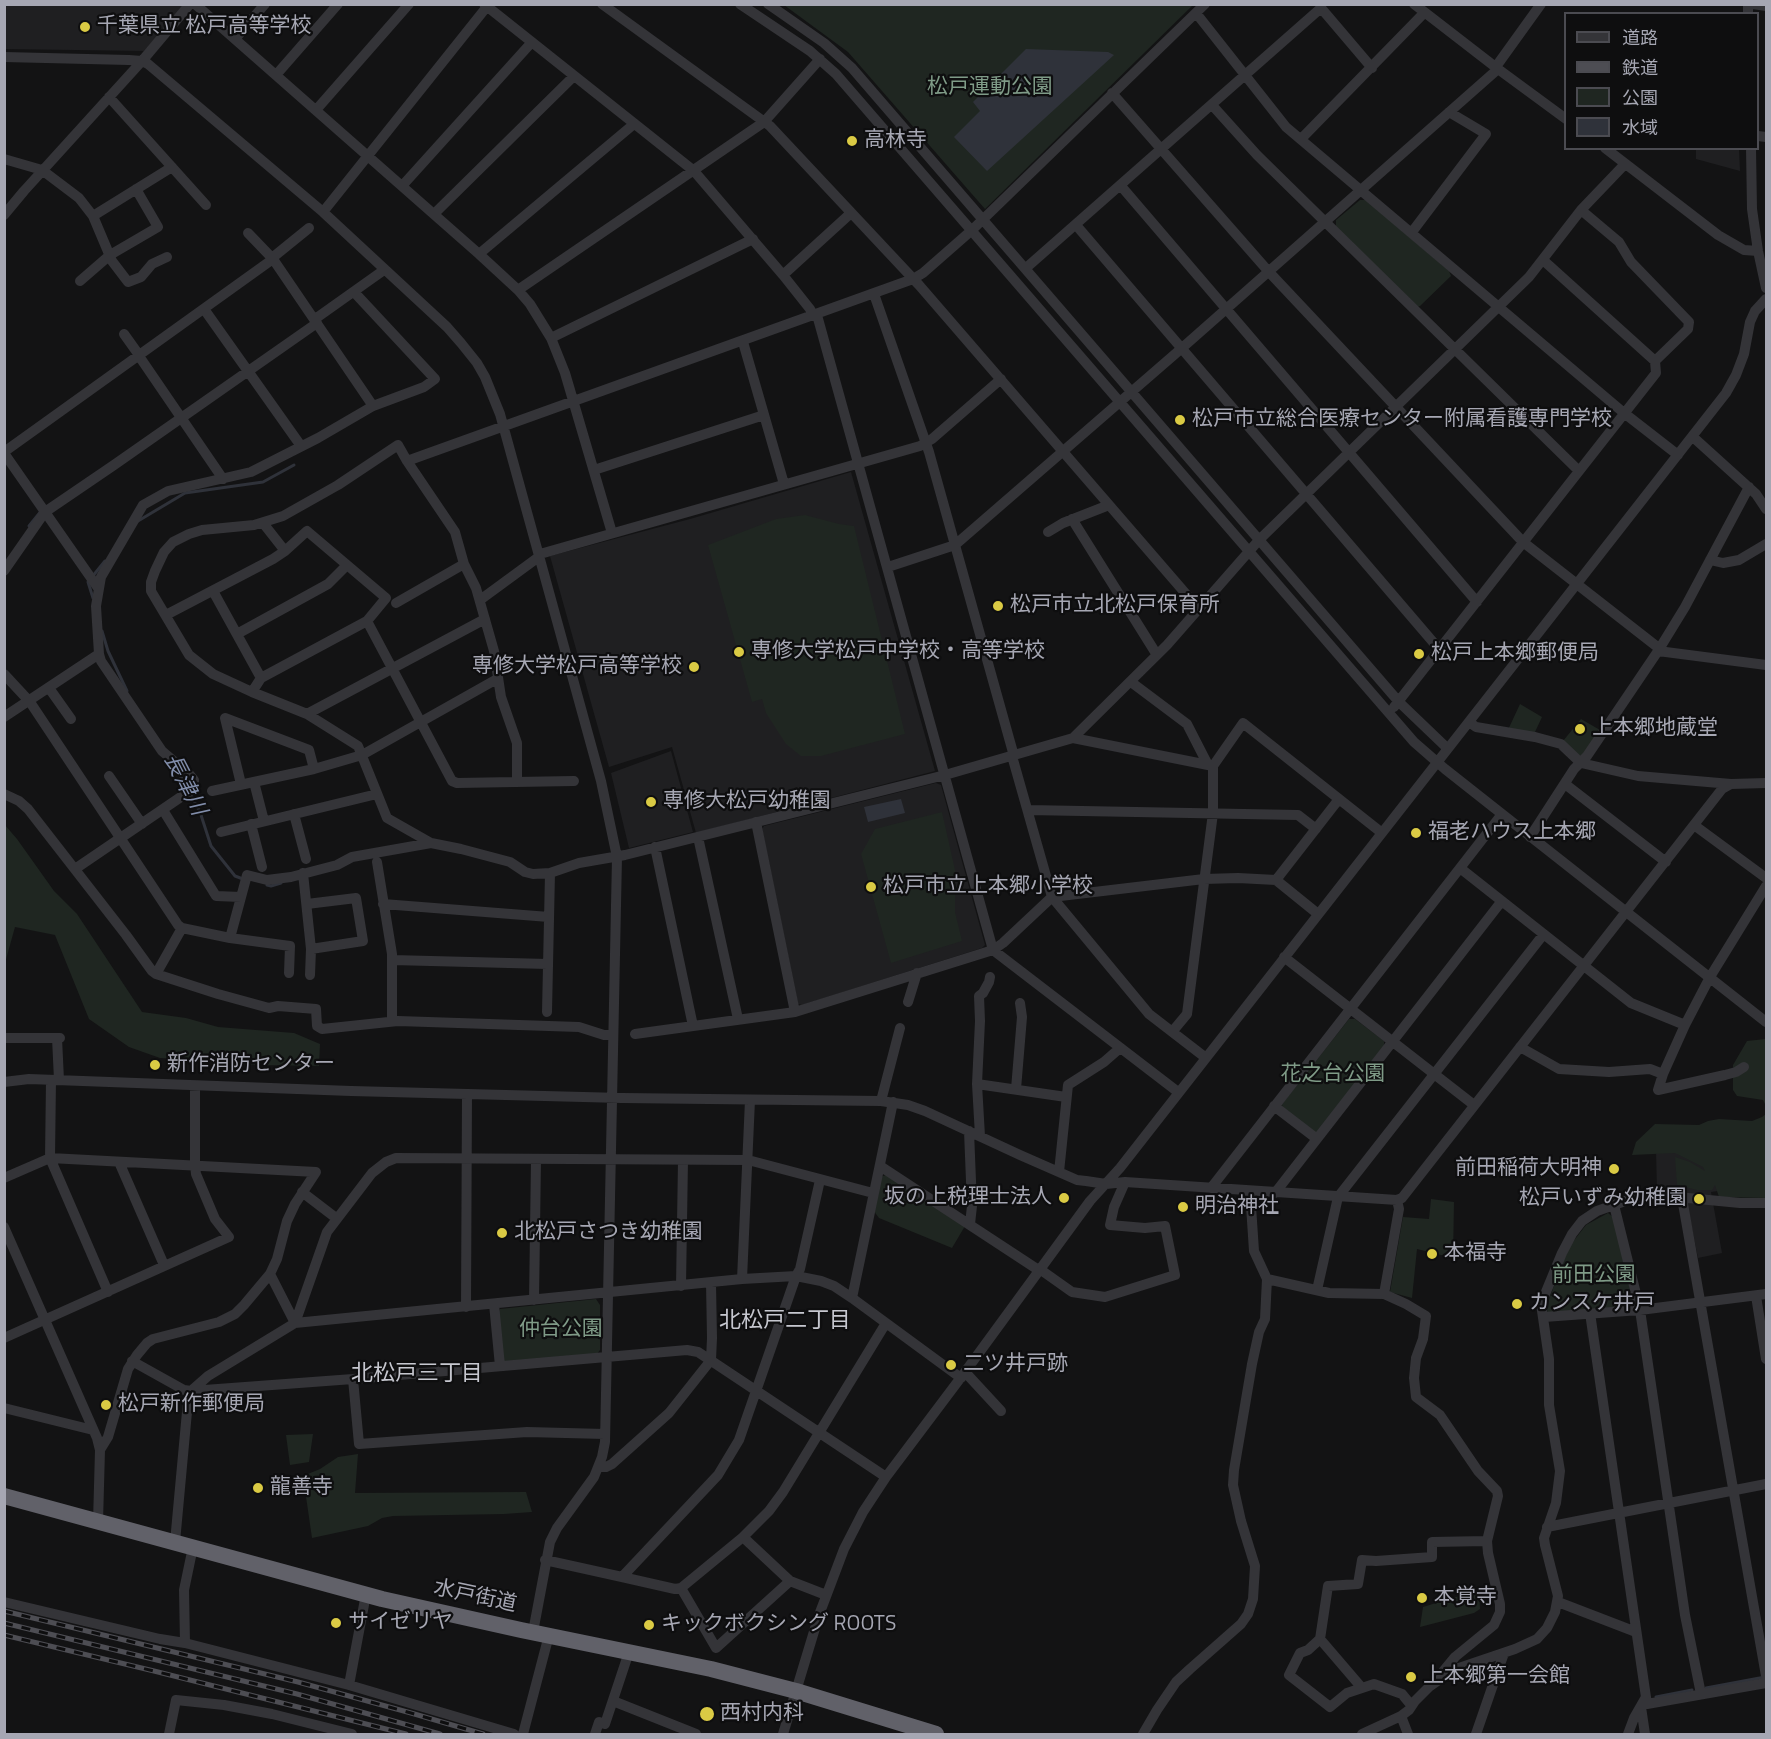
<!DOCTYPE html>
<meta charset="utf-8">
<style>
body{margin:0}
#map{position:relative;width:1771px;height:1739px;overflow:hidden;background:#131314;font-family:"Titillium Web","Noto Sans JP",sans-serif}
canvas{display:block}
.frame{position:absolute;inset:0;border:6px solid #a6a7b3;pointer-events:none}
.legend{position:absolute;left:1564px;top:12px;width:195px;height:138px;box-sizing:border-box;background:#0e0e0f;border:2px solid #4b4b51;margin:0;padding:8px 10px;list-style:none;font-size:18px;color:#a6a7b3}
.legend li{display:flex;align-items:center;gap:12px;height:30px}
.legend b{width:30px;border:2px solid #4b4b51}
</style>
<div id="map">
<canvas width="1771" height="1739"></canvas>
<div class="frame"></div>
<ul class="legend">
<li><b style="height:8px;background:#343438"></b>道路</li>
<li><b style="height:8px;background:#4d4d53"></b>鉄道</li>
<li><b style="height:16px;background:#1f2621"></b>公園</li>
<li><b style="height:16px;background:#2f323a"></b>水域</li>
</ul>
</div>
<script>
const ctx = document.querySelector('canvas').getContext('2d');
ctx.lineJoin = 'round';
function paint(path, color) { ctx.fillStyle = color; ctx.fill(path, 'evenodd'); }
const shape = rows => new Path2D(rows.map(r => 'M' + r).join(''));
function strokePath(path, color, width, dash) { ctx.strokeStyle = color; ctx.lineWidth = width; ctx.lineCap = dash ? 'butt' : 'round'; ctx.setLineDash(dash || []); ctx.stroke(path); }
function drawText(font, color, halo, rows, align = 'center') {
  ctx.font = font + ' "Titillium Web","Noto Sans JP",sans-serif'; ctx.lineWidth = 4.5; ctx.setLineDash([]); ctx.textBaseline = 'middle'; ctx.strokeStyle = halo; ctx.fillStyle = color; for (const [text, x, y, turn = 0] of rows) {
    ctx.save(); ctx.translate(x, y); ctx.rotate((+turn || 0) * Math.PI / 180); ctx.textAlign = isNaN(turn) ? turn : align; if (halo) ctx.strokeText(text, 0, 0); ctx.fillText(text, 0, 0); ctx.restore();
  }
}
const built = shape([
 [5,5,185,5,144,51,5,49],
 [1696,149,1739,149,1740,171,1696,159],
 [851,472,935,771,696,833,672,747,609,767,550,556,690,519],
 [671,751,693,832,629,848,611,773],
 [936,783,941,785,985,945,982,948,802,1005,798,1004,762,829,764,826],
 [1673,1149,1714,1172,1725,1190,1711,1192,1722,1253,1698,1258,1685,1194,1657,1191,1656,1150]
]);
const green = shape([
 [784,5,1193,5,985,209,848,52],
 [1360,200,1366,200,1449,271,1451,276,1420,306,1417,307,1336,227,1336,220],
 [805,515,839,524,854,526,905,734,821,756,801,756,786,744,766,713,762,699,752,702,708,545,776,519],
 [1520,704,1542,717,1535,732,1507,732],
 [1581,719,1600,730,1584,755,1577,755,1563,741],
 [942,812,955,870,955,912,962,941,891,963,861,854,875,829],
 [5,825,17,839,54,891,77,914,142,1012,186,1018,218,1027,294,1033,320,1044,319,1066,259,1065,160,1058,129,1047,89,1019,55,935,15,927,5,963],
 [1349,1019,1355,1019,1384,1041,1384,1047,1318,1132,1313,1133,1283,1111,1282,1104],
 [1766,1039,1766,1106,1763,1100,1737,1096,1733,1090,1733,1065,1747,1041],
 [1766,1114,1766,1198,1719,1197,1715,1185,1712,1190,1697,1190,1677,1185,1675,1157,1690,1162,1705,1171,1703,1167,1675,1153,1632,1155,1636,1142,1655,1124,1699,1125,1708,1121,1719,1119,1752,1121,1762,1117],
 [886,1175,965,1226,952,1248,879,1218,873,1210,880,1177],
 [1431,1199,1454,1202,1453,1258,1417,1249,1412,1298,1390,1292,1403,1217,1429,1219],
 [1608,1213,1613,1217,1634,1306,1548,1313,1546,1307,1569,1247,1586,1225],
 [596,1299,600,1305,600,1350,597,1354,506,1363,503,1360,498,1313,500,1309],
 [313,1434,309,1462,290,1465,286,1435],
 [358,1454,355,1493,526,1492,532,1512,504,1514,393,1516,382,1518,368,1526,312,1538,303,1476,320,1469,338,1457],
 [1479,1590,1480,1609,1474,1613,1420,1627,1423,1607]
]);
const water = shape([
 [1026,49,1108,52,1114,55,987,171,954,137,980,111,973,102],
 [901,799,905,813,868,822,864,807]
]);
const stream = shape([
 [138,521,185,493,263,482,294,465],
 [29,526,42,510],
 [92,577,105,561],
 [88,582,93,598],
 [102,631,108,651,127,691],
 [177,770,200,812,211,846,235,876,243,879],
 [267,885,271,886,281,883],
 [1706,1688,1765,1677],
 [1656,1697,1692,1690]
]);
const minor = shape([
 [195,4,479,254,518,290,530,304,551,338,565,373,612,533],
 [484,4,694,171,783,275,810,309,813,316],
 [602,4,770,126,919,285,1199,609],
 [740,4,810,51,836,74,1414,742,1445,769,1502,814,1766,1022],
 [768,4,824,43,852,68,1399,702,1447,748],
 [1320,4,1321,8,1372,68],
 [1414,4,1498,69,1566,119],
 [1748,4,1748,14],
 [1753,4,1766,6],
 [1196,13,1286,127,1624,413,1678,455],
 [235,39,265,4],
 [4,57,129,60,142,61,148,64,323,212,447,327,461,343,477,363,485,377,500,414,601,781,617,857,605,1442,602,1457,594,1477,557,1528,550,1542,533,1632],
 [1495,68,1541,4],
 [276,75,338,4],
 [1112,93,1269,272,1523,542,1660,649],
 [109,97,206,205],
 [1212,105,1257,155,1579,471],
 [316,110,409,4],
 [1758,136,1766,137],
 [1301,139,1424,13],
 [1605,148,1718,235,1744,250,1758,251],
 [1751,148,1752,209,1758,251,1766,288],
 [4,159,42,170,79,198,93,216,112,261,128,282,141,277,152,264,167,257],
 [402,186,532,42],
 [1121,186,1477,602],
 [1581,210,1619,242,1631,262,1689,322,1688,329,1655,361],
 [323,212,489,4],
 [434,214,574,76],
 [4,215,24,191,142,61,190,4],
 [93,216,172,167],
 [1076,225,1439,649],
 [1412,232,1486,134,1449,112],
 [248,233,273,259,373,406],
 [479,254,634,124],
 [272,258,309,228],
 [1026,268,1321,8],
 [783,275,851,213],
 [80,281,110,255,158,227,136,189],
 [518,290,764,122,820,59],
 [874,294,929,452,1014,756],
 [204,309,301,446],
 [817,315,993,950,1178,1092],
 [315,319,384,270],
 [124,334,139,355],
 [551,338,753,239],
 [743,342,784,484],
 [139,356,223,479],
 [1693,437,1756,494,1766,509],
 [4,452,273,259],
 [4,453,98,588],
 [407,461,913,279,923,273,972,230,1205,4],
 [594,470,764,415],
 [1072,519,1157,655],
 [263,523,285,551],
 [1048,532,1063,523,1109,505],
 [540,554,920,446,932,439,1001,379],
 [1710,560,1723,563,1739,560,1766,544],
 [888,567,955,545,1182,348,1498,69],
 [4,571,45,512,114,465,317,323],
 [213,591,261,678],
 [480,600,540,556],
 [396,603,464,564],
 [166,615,273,559,285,551,307,531,386,598,367,621],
 [237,634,328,584,347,565],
 [1658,651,1766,665],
 [4,674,30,702,178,925,182,928,156,974],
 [1131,682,1187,724,1208,765],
 [49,688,71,719],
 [252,692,261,678,367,621,452,781,457,783,574,781],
 [1394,707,1656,373,1655,361,1543,260],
 [307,714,485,619],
 [4,717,99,654],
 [1469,722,1476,727,1535,737,1561,744,1581,763,1638,776,1731,784],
 [1073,738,1213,766],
 [1012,756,1052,897,1149,1014,1206,1058],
 [109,776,142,824],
 [254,782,264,821],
 [241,784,225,718,309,750,314,769],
 [1565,784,1666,862],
 [212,791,314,769,362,755,497,679],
 [4,794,19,801,28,809,126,935,152,971,156,974,218,994,269,1008,278,1006,316,1009,317,1026,322,1029,398,1021,579,1027,604,1035,613,1035],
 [163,810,216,896,241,897],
 [1028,810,1298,815,1316,829],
 [294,814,306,859],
 [756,822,795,1012],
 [251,824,262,867],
 [1694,825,1766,878],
 [221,832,377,794],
 [698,837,738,1019],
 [1530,837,1574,769,1587,756,1658,651,1685,607,1749,487],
 [431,843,387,818,358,746,307,714,252,692,213,674,189,655,151,591,151,582,155,571,164,552,173,542,189,534,202,530,254,525,283,516,338,485,398,445,407,461,455,532,464,564,476,588,494,651,501,697,517,743,517,781],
 [655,847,693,1026],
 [377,862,392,954,392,1021],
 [1460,868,1631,1003,1685,1025],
 [75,869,194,788,194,780,190,775,162,751,101,661,99,654,96,606,101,577,143,505,168,491,251,472,318,438,373,406,424,387,435,379,354,292],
 [303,873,311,949,310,975],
 [1276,880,1318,914],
 [307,904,356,898,363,941,311,949],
 [383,904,549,917],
 [182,928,230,938,290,946,289,973],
 [230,938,247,875,267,880,291,877,337,865,352,857,431,843,461,849,510,862,525,872,533,874,550,873,579,863,625,855,945,775,1073,738,1167,645,1259,540,1529,277,1581,210,1625,164],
 [1284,957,1474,1105],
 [392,960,548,964],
 [908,1002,917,973],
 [547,1012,550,873],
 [1172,1032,1187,1014,1213,813,1213,766,1243,723,1382,833],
 [635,1034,795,1012,993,950,1003,943,1052,897,1204,879,1238,878,1276,880,1339,799],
 [4,1038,60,1038],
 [57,1038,59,1080],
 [1520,1047,1559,1069,1609,1072,1650,1069,1663,1074],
 [1744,1067,1736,1072,1725,1075,1658,1090,1663,1074,1685,1025,1710,977,1766,886],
 [51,1080,50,1158,108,1292],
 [4,1082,29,1079,351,1091,622,1098,881,1101,908,1105,925,1111,1020,1155,1077,1180,1086,1181,1106,1184,1125,1182,1397,1200,1402,1198,1722,789,1731,784,1766,783],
 [977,1084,1066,1097],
 [1016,1089,1022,1017,1020,1003],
 [881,1101,900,1028],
 [1274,1106,1317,1139],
 [969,1131,972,1206,970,1224],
 [980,1136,977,1084,980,1021,979,996,983,993,989,982,990,977],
 [119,1162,164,1265],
 [880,1166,1040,1271],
 [1059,1172,1068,1085,1104,1062,1120,1048],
 [4,1178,50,1158,316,1172,295,1204,287,1221,277,1259,270,1274,244,1305,235,1314,219,1322,153,1339,147,1343,137,1355,128,1369,108,1437,100,1450],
 [1211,1188,1502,814],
 [1250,1191,1254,1251,1267,1279,1329,1293,1384,1294,1406,1304,1426,1316,1423,1339,1416,1358,1414,1378,1416,1397,1440,1415,1478,1471,1497,1491,1498,1496,1487,1541,1488,1553,1500,1604,1500,1612,1494,1625,1455,1657,1441,1674],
 [302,1192,336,1218],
 [1275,1193,1501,902],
 [1682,1198,1766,1676],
 [1614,1205,1640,1310,1685,1615,1701,1694],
 [4,1227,97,1438,100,1450,98,1522],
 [1041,1270,1072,1292,1105,1297,1175,1275,1165,1226,1145,1228,1110,1225,1114,1207,1125,1182],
 [270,1274,295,1323],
 [742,1279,750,1100],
 [681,1286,683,1160],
 [1317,1290,1338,1197,1543,935],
 [1384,1294,1399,1209,1397,1200],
 [1756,1296,1766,1359],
 [852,1298,893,1102],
 [534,1300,536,1160],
 [494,1304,500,1366],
 [466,1307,467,1094],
 [1590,1313,1647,1704,1766,1683],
 [1544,1317,1640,1310,1766,1294],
 [295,1323,327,1232,372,1173,386,1162,396,1158,748,1160,873,1193],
 [4,1338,229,1237,215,1219,196,1174,195,1165,195,1086],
 [132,1361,184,1390,191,1391,353,1379,687,1350,698,1352,886,1477],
 [965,1372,1001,1411],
 [353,1379,359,1444,527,1432,605,1434],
 [4,1408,93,1430],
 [599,1467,606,1467,612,1464,669,1413,711,1360,712,1338,711,1283],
 [1547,1527,1766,1484],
 [175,1542,188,1401,191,1391,208,1376,295,1323,742,1279,796,1276,821,1281,834,1286,852,1298,961,1378],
 [193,1547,184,1590,185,1643,349,1685,514,1734],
 [545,1560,622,1577,718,1475,739,1440,796,1276,800,1269,820,1180],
 [622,1577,675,1589,681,1588,743,1537,769,1511,783,1492,886,1323],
 [790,1581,826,1595],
 [681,1588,716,1648,790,1581,743,1537],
 [4,1602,160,1639,185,1643],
 [1558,1602,1636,1632],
 [1320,1639,1308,1650,1300,1653,1289,1675,1330,1707,1347,1693,1362,1688],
 [349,1685,366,1594],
 [613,1701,696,1734],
 [1411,1705,1402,1694,1374,1684,1362,1688,1320,1639,1328,1586,1358,1584,1362,1560,1376,1561,1432,1557,1432,1542,1487,1541],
 [1641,1707,1645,1734],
 [1401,1716,1409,1710,1415,1701,1429,1687,1453,1670,1515,1649,1537,1639,1547,1628,1555,1612,1558,1596,1545,1545,1544,1538,1556,1503,1560,1471,1549,1405,1549,1359,1541,1304,1562,1253,1572,1234,1582,1221,1597,1211,1628,1200,1648,1196,1667,1196,1740,1203,1766,1203],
 [169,1734,176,1700,224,1705,272,1714,352,1734],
 [523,1734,549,1635],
 [595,1734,599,1722,605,1724,629,1652],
 [783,1734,819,1615,844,1549,863,1512,886,1477,965,1372,1090,1201,1120,1168,1726,393,1736,375,1744,354,1750,322,1755,311,1766,299],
 [1143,1734,1157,1710,1176,1682,1190,1669,1241,1624,1248,1614,1253,1599,1255,1566,1241,1521,1233,1485,1234,1470,1252,1364,1259,1332,1265,1319,1267,1279],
 [1362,1734,1401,1716,1408,1734],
 [1476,1734,1504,1653],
 [1628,1734,1634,1718,1646,1697]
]);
const highway = shape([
 [4,1496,382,1599,521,1630,711,1669,796,1691,936,1734]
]);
const rail = shape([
 [4,1611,298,1682,411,1713,483,1734],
 [4,1623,297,1694,440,1734],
 [4,1635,154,1671,406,1734]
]);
const markers = [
 [85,27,6,"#daca44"],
 [852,141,6,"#daca44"],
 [1180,420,6,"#daca44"],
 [998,606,6,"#daca44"],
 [739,652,6,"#daca44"],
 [1419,654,6,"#daca44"],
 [694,667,6,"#daca44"],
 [1580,729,6,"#daca44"],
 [651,802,6,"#daca44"],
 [1416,833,6,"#daca44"],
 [871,887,6,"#daca44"],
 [155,1065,6,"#daca44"],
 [1614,1169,6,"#daca44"],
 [1064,1198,6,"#daca44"],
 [1699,1199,6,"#daca44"],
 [1183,1207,6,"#daca44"],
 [502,1233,6,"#daca44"],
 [1432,1254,6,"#daca44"],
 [1517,1304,6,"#daca44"],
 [951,1365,6,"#daca44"],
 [106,1405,6,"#daca44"],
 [258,1488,6,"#daca44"],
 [1422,1598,6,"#daca44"],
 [336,1623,6,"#daca44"],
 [649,1625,6,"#daca44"],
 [1411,1677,6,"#daca44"],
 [707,1714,8,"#daca44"]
];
const poiNames = [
 ["千葉県立 松戸高等学校",97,27],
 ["高林寺",864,141],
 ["松戸市立総合医療センター附属看護専門学校",1192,420],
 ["松戸市立北松戸保育所",1010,606],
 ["専修大学松戸中学校・高等学校",751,652],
 ["松戸上本郷郵便局",1431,654],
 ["専修大学松戸高等学校",682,667,"right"],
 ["上本郷地蔵堂",1592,729],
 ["専修大松戸幼稚園",663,802],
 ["福老ハウス上本郷",1428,833],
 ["松戸市立上本郷小学校",883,887],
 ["新作消防センター",167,1065],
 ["前田稲荷大明神",1602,1169,"right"],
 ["坂の上税理士法人",1052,1198,"right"],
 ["松戸いずみ幼稚園",1687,1199,"right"],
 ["明治神社",1195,1207],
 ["北松戸さつき幼稚園",514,1233],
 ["本福寺",1444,1254],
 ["カンスケ井戸",1529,1304],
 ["二ツ井戸跡",963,1365],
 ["松戸新作郵便局",118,1405],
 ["龍善寺",270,1488],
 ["本覚寺",1434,1598],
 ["サイゼリヤ",348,1623],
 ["キックボクシング ROOTS",661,1625],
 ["上本郷第一会館",1423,1677],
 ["西村内科",720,1714]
];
const parkNames = [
 ["松戸運動公園",990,88],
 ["花之台公園",1333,1075],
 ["前田公園",1594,1276],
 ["仲台公園",561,1330]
];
const streetNames = [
 ["水戸街道",475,1597,12]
];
const waterNames = [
 ["長津川",184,785,63]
];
const neighbourhoodNames = [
 ["北松戸二丁目",785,1322],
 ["北松戸三丁目",417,1375]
];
paint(built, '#1f1f21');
paint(green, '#1f2621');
paint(water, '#2f323a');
strokePath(stream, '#2f323a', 3);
strokePath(minor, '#343438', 10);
strokePath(highway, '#616169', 16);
strokePath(rail, '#4d4d53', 5);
strokePath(rail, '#0e0e0f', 3, [9]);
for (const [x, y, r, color] of markers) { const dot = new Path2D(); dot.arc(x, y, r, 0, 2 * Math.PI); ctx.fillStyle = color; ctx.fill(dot); strokePath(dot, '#0e0e0f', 2); }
drawText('21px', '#a6a7b3', '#0e0e0f', poiNames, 'left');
drawText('21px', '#7f9b87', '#0e0e0f', parkNames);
drawText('21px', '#a6a7b3', '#0e0e0f', streetNames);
drawText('italic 22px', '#818daa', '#0e0e0f', waterNames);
drawText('22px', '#c6c7cf', '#0e0e0f', neighbourhoodNames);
</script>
